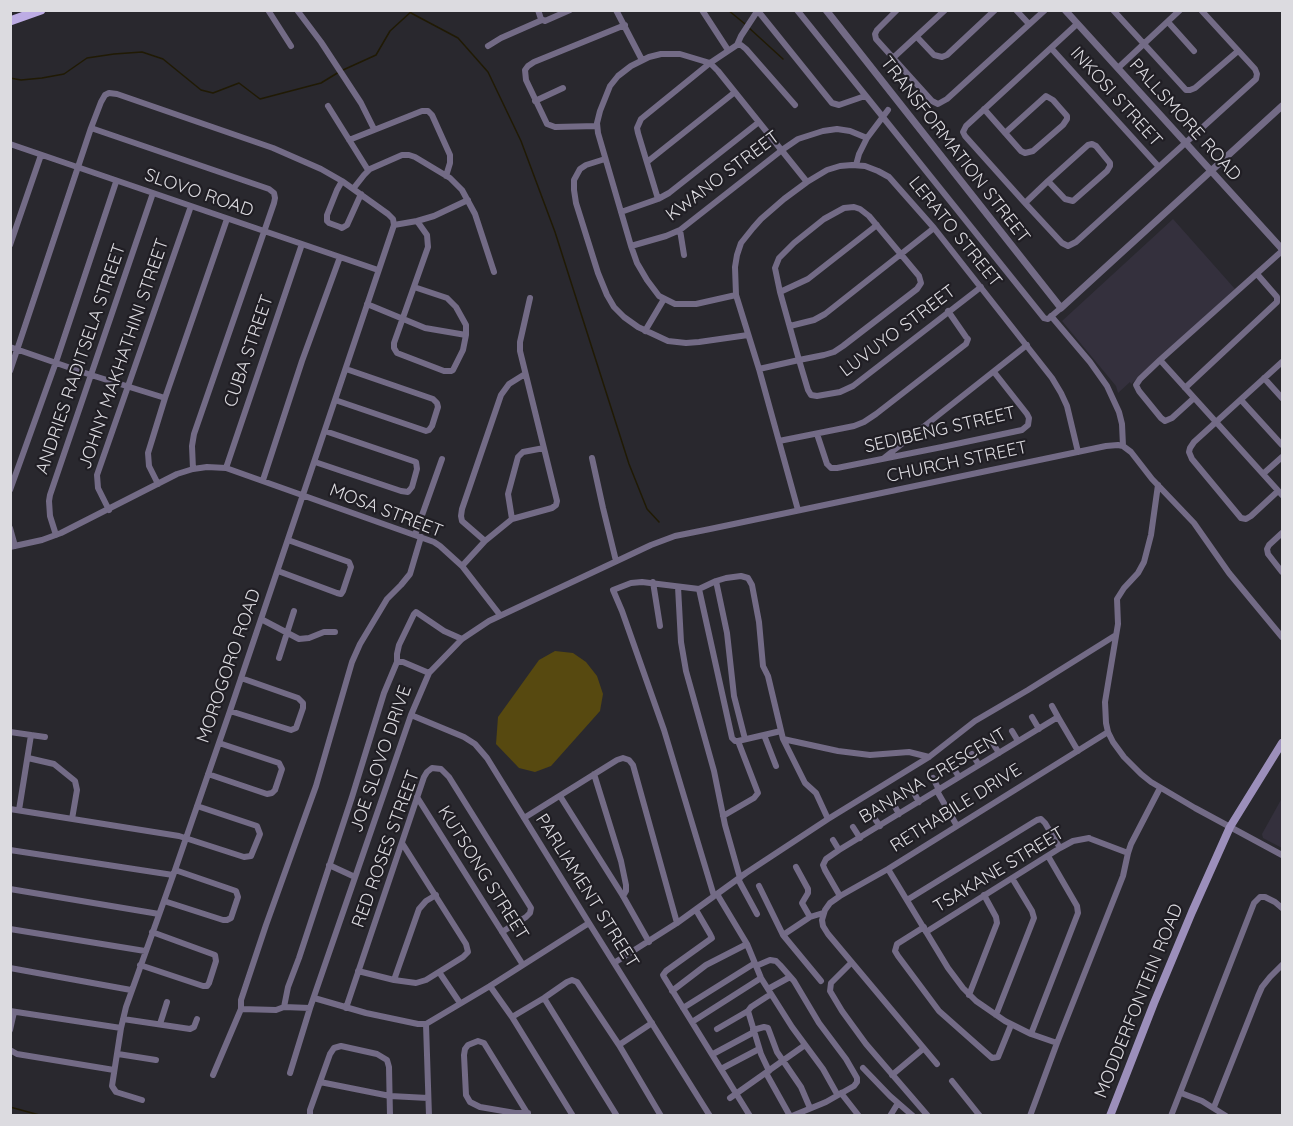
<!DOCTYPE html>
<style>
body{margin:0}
#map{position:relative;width:1293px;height:1126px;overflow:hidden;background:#29282e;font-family:Quicksand,sans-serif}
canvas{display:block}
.frame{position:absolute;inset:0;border:12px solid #dcdbe0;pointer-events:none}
</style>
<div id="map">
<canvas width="1293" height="1126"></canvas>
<div class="frame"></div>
</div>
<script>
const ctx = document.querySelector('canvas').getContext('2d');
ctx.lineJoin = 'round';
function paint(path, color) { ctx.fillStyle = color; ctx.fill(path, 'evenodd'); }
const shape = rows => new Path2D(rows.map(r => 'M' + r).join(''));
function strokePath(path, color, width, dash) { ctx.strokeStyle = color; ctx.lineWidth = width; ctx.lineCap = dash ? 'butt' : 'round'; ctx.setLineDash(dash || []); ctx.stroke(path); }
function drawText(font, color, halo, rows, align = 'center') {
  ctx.font = font + ' Quicksand,sans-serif'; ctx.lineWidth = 4.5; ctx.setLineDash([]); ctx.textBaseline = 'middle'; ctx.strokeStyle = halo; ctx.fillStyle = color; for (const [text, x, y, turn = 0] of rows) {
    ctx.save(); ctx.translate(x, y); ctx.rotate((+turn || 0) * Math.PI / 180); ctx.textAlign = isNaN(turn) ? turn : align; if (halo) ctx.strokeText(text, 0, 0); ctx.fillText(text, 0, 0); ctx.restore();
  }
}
const built = shape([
 [1173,219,1235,289,1131,384,1130,382,1118,393,1116,386,1062,321],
 [1282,798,1282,848,1263,838,1262,834]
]);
const green = shape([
 [555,651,573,653,586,662,597,676,603,694,600,711,551,766,535,772,519,768,496,744,498,717,539,660]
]);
const stream = shape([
 [728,10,745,24],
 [411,13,458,38,488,72,521,141,555,232,629,464,647,509,659,522],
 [748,27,783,59],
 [343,70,376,55,390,31,413,10],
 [10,78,21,80,42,78,64,74,87,58,114,54,142,52,163,59,201,90,213,93,239,83,260,99,321,83,339,72],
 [10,1107,43,1116]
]);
const minor = shape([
 [268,10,291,46],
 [297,10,321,42,361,103,374,129],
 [538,10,541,19,545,21,570,10],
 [616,10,642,60],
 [702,10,728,50],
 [797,10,1044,318,1048,319,1061,308],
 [897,10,877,30,875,34,876,39,932,101,938,104,947,99,1045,10],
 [1016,10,1029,24],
 [1113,10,1186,90,1190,90,1195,88,1238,51],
 [758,11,832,103,839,105,865,96],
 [1168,22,1194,51],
 [1077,24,966,126,963,132,965,136,1025,203,1062,243,1068,246,1076,242,1256,79,1257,74,1255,69,1201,10],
 [917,37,934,55,942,57,947,55,995,10],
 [737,45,741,45,746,49,795,105],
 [488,46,501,38,542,20],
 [1051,48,1159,167],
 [893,58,945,10],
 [1118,68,1180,10],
 [535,101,563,88],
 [328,106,368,170],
 [984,109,1021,151,1025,153,1033,151,1063,125,1067,119,1067,116,1053,100,1046,96,1005,133],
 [597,126,555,127,547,124,526,80,525,70,528,66,534,62,625,25],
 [91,128,269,189,274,193,275,198,274,203,194,434,192,446,193,469],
 [349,140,422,111,428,111,432,115,450,155,450,163,446,176],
 [10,144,378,270],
 [605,159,586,165,580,169,574,180,574,190,576,203,598,273,607,295,614,307,624,317,638,327,668,341,686,343,699,342,748,335],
 [647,162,735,92],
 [856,165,859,154,867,138,888,110],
 [342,181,337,190,327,215,327,221,329,223,340,227,342,228,347,225,361,194],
 [353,189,364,175,370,169,402,155,409,155,415,157,450,178,462,190,475,214,494,272],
 [658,199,638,133,637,128,641,119,710,63,737,45,741,36,758,10],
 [1025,203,1048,181,1088,145,1092,144,1096,146,1110,163,1110,166,1107,171,1073,201,1065,199,1048,181],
 [621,212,658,199,669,193,759,122],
 [394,225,417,221,434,216,468,200],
 [680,230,684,255],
 [10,245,41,155],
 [631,246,666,236,680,230,782,150,798,139,823,131,837,129,850,131,867,138],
 [414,287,447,298,456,307,466,325,466,335,463,350,453,370,451,371,444,371,397,353,394,348,394,343,428,247,427,235,417,221],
 [780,292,808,279,877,225],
 [736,295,696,304,675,304,659,296,647,280,637,263,631,246,598,133,597,123,600,111,610,86,618,76,631,66,649,57,661,54,680,54,710,63,718,71,807,182],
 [367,304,425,328,466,335],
 [1051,316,1090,362,1107,386,1119,412,1122,424,1123,446],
 [790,326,814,320,825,314,934,228],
 [645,331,664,299],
 [10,347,91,375,165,398],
 [1160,360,1282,495],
 [759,369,799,360,824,355,834,352,843,346,917,289,921,283,919,276,869,216,860,209,854,207,844,208,824,219,794,243,779,258,775,268,780,292,799,360,808,390,811,395,817,396,840,392,853,386,981,287],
 [10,371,91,128,101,102,105,95,109,93,117,94,273,148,321,169,342,181,388,214,393,219,394,225],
 [1264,378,1282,398],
 [1185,388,1277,302,1277,297,1257,274],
 [1194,398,1172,418,1165,421,1161,418,1139,391,1136,385,1140,379,1160,360,1282,251],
 [335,400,426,431,429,430,432,426,438,407,437,403,433,399,346,369],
 [1241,400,1282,445],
 [817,434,827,464,831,468,837,468,942,447,1022,430,1028,425,1029,418,1027,414,994,372],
 [779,441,854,426,864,422,876,414,966,344,968,339,966,337,948,311],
 [592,458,603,508,616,561],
 [884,458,1027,345],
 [315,462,401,491,408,492,412,487,417,469,416,462,325,431],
 [226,468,302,244],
 [1263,474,1282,457],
 [263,480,302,361,340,257],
 [158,484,149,466,148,453,165,398,227,219],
 [1158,485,1151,535,1144,562,1138,573,1124,588,1117,599,1118,624,1105,702,1106,723,1108,732,1113,742,1124,757,1141,774,1151,782,1195,808,1282,855],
 [10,490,56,362,116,182],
 [1278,491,1251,516,1246,519,1241,518,1192,459,1189,452,1190,448,1194,442,1282,362],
 [109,510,98,488,97,475,191,206],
 [798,510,759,369,736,295,735,267,737,255,741,243,753,228,761,219,784,199,807,182,827,170,840,166,852,165,865,166,878,171,889,177,934,228,1052,378,1061,393,1067,406,1078,452],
 [512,519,508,494,518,457,523,452,544,448],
 [10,528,15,546],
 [1282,533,1269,545,1267,549,1268,554,1282,572],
 [56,535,50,516,49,501,50,495,153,193],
 [415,535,442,459],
 [485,541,462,521,461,516,462,509,501,395,509,384,525,374],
 [10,547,42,540,61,533,177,474,193,469,207,467,226,468,434,542,440,546,462,566,500,615],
 [462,566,485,541,512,519,552,508,556,505,557,501,520,351,520,342,530,298],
 [278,571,337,593,341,594,343,591,351,567,349,562,288,540],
 [653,582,660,626],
 [678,587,681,642,686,671,714,771,725,825,740,878],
 [699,589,732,738,735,741,738,741],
 [261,619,299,639,309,638,324,632,335,632],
 [279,658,294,611],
 [397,662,403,662,429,673],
 [1052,706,1058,717],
 [230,711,291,730,296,728,303,708,303,703,298,698,241,678],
 [411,715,464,737,475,744,487,758,589,923,710,1116],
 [1032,717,1039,729],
 [1012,731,1018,741],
 [10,732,45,737],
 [764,735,776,766],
 [745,739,734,696,727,633,716,581,726,578,741,576,748,578,752,585,759,622,763,666,768,676,783,739,838,751,870,755,909,752,929,757],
 [783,739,805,783,816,793,828,819],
 [992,742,999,753],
 [972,754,979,765],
 [28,758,54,764,75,781,77,790,72,819],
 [952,766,959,777],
 [208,774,267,794,272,793,275,790,282,769,279,763,219,743],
 [594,774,621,861,626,885,626,891,623,896],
 [933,778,939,790],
 [913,791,919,802],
 [937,791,957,826],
 [560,796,623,896,649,942],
 [417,797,523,965],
 [893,803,899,814],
 [10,809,179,836,244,857,251,856,260,834,257,826,197,806],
 [19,810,31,735],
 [872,815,880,826],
 [723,816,754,798,758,793,738,741,781,731],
 [524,818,617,760,623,758,629,760,633,765,677,923],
 [853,827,860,838],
 [1091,839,1128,853],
 [833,840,839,850],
 [10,850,173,875],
 [329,865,355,877],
 [796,867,808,889,808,893,802,903,810,917],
 [888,869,948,968,963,988,976,1001,1005,1021,1031,1034,1057,1043],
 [738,879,757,914],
 [759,886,783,935,821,981],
 [10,889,159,914],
 [717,894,747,944,761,978,792,1027,823,1069,837,1094],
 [714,896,664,730,622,611,613,590,631,583,642,582,699,589,716,581],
 [840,896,825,870,823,865,826,859,839,850,1058,717,1078,751],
 [907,900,1037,820,1041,819,1045,823,1060,848],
 [164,901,223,920,227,920,231,918,238,897,236,891,175,870],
 [696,910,710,934,712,938,666,971,663,975,664,977,750,1116],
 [924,927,897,944,895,951,898,956,939,1011,992,1058,998,1057,1011,1025],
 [10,929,145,951],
 [926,932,1060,848,1073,841,1089,838],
 [783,935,810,917,823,913],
 [614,963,677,923,746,873,828,819,929,757,975,721,1028,690,1116,635],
 [851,963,831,983,830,991,842,1011,866,1044,928,1116],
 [140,965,203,986,207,986,209,983,216,961,215,955,152,932],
 [756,966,770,960,776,961,780,965,794,981,819,1023,846,1059,857,1078,857,1082,854,1086,826,1102,792,1116],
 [10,968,131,990],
 [358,971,394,980,416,983,426,980,463,957,468,952,466,944,402,843],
 [439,972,460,1003],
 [394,980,419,909,426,901,436,895],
 [490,986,512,1017,573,1116],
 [768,989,790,977],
 [672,991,706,965,747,944],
 [969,995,997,923,996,917,984,895],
 [314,998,366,1013,418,1024,426,1024,490,986,589,923],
 [544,998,617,1116],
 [310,1008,284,1007,288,987,299,958,352,797,384,693,397,662,397,654,399,645,414,614,416,612,444,631,462,639],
 [346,1008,424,777,427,772,432,768,441,769,449,777,531,908,530,913,526,917,502,932],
 [683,1008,755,963],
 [241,1009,276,1010,284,1007],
 [10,1011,121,1028],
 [748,1011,761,1054,769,1071],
 [996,1015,1034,918,1032,911,1012,878],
 [512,1017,544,998,567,982,572,980,577,982,619,1045,661,1116],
 [123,1019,190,1029,194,1027,197,1019],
 [692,1022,761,978],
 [160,1024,167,1002],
 [426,1024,429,1116],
 [717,1029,748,1011,751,1007,771,994],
 [10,1030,14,1012],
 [753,1030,764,1027,768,1028,777,1052,801,1087,810,1108],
 [1031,1034,1078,913,1077,906,1048,856],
 [619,1045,652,1023],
 [10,1050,17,1054,114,1070],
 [118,1054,156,1060],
 [713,1054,754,1032],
 [937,1064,828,934,823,926,822,920,825,910,830,903,840,896,888,869,1108,732],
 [863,1068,890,1096,913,1116],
 [721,1069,759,1049],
 [290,1073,310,1008,411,715,429,673,462,639,489,621,651,545,675,536,710,529,1106,446,1118,445,1123,446,1131,452,1152,479,1194,523,1229,573,1282,637],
 [766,1073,790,1116],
 [213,1075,241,1009,241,1000,266,925,316,786,352,662,360,644,387,599,401,585,410,574,421,537],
 [892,1075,923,1049],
 [952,1081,980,1116],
 [320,1082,390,1096,428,1098],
 [841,1093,859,1116],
 [1181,1093,1202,1101,1226,1116],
 [730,1098,805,1045],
 [142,1100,116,1092,112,1086,121,1028,126,1007,175,870,230,711,394,225],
 [1214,1107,1258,996,1262,987,1270,977,1282,965],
 [528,1113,515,1113,480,1107,470,1102,466,1095,464,1055,465,1049,468,1045,478,1041,484,1043,529,1116],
 [310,1116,310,1110,330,1054,334,1048,341,1046,377,1054,387,1060,389,1067,390,1116],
 [890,1116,898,1103],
 [1030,1116,1057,1043,1123,876,1128,853,1131,844,1160,788],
 [1171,1116,1254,903,1260,897,1265,897,1275,902,1282,908]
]);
const tertiary = shape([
 [826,10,1061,308,1282,106],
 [1065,10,1282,249]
]);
const secondary = shape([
 [1110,1116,1154,1003,1192,912,1230,827,1282,743]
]);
const primary = shape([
 [10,21,41,10]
]);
const streetNames = [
 ["INKOSI STREET",1116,97,48],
 ["PALLSMORE ROAD",1185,120,48],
 ["TRANSFORMATION STREET",955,150,52],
 ["KWANO STREET",723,176,-37],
 ["SLOVO ROAD",199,193,19],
 ["LERATO STREET",955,232,51],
 ["LUVUYO STREET",898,331,-37],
 ["CUBA STREET",249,351,-71],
 ["JOHNY MAKHATHINI STREET",124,354,-71],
 ["ANDRIES RADITSELA STREET",81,359,-71],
 ["SEDIBENG STREET",940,430,-13],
 ["CHURCH STREET",957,462,-12],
 ["MOSA STREET",386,511,21],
 ["MOROGORO ROAD",229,666,-71],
 ["JOE SLOVO DRIVE",381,759,-71],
 ["BANANA CRESCENT",933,776,-31],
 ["RETHABILE DRIVE",956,808,-32],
 ["RED ROSES STREET",386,849,-70],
 ["TSAKANE STREET",999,870,-31],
 ["KUTSONG STREET",483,873,58],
 ["PARLIAMENT STREET",587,891,58],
 ["MODDERFONTEIN ROAD",1139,1001,-68]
];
paint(built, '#34303d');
paint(green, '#574910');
strokePath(stream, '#201a04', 1.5);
strokePath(minor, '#736b86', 6);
strokePath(tertiary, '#736b86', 7);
strokePath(secondary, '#9c8fbb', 8);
strokePath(primary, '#bdace4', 9);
drawText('18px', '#dcdbe0', '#201e24', streetNames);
</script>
